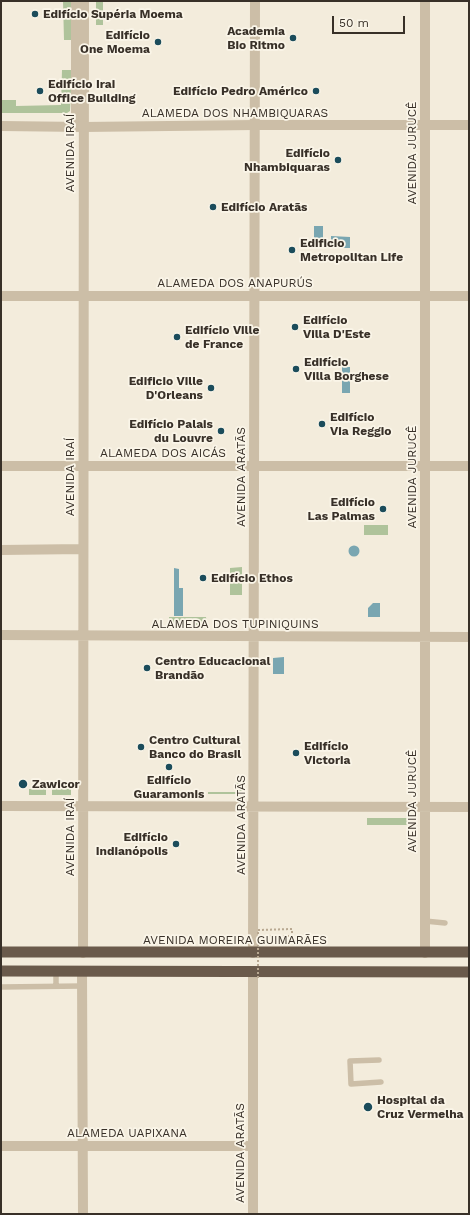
<!DOCTYPE html>
<meta charset="utf-8">
<style>
body{margin:0}
#map{position:relative;width:470px;height:1215px;overflow:hidden;background:#f3ecdc;font-family:"Work Sans",sans-serif}
canvas{display:block}
.frame{position:absolute;inset:0;border:2px solid #383028;pointer-events:none}
.scale{position:absolute;left:332px;top:16px;width:73px;height:18px;box-sizing:border-box;border:2px solid #383028;border-top:0;padding-left:5px;font-size:12px;line-height:14px;white-space:nowrap;color:#383028;-webkit-text-stroke:3px #faf5e8;paint-order:stroke}
</style>
<div id="map">
<canvas width="470" height="1215"></canvas>
<div class="frame"></div>
<div class="scale">50 m</div>
</div>
<script>
const ctx = document.querySelector('canvas').getContext('2d');
ctx.lineJoin = 'round';
function paint(path, color) { ctx.fillStyle = color; ctx.fill(path, 'evenodd'); }
const shape = rows => new Path2D(rows.map(r => 'M' + r).join(''));
function strokePath(path, color, width, dash) { ctx.strokeStyle = color; ctx.lineWidth = width; ctx.lineCap = dash ? 'butt' : 'round'; ctx.setLineDash(dash || []); ctx.stroke(path); }
function drawText(font, color, halo, rows, align = 'center') {
  ctx.font = font + ' "Work Sans",sans-serif'; ctx.lineWidth = 3.5; ctx.setLineDash([]); ctx.textBaseline = 'middle'; ctx.strokeStyle = halo; ctx.fillStyle = color; for (const [text, x, y, turn = 0] of rows) {
    ctx.save(); ctx.translate(x, y); ctx.rotate((+turn || 0) * Math.PI / 180); ctx.textAlign = isNaN(turn) ? turn : align; if (halo) ctx.strokeText(text, 0, 0); ctx.fillText(text, 0, 0); ctx.restore();
  }
}
const green = shape([
 [63,1,72,1,72,40,64,40],
 [96,1,103,1,103,25,96,25],
 [62,70,72,70,70,111,67,113,1,113,1,100,16,100,16,106,61,105],
 [364,525,388,525,388,535,364,535],
 [242,567,242,595,230,595,230,568],
 [169,617,206,617,207,625,169,625],
 [237,780,242,780,242,794,208,794,208,792,236,792],
 [29,789,46,789,46,795,29,795],
 [52,789,71,789,71,795,52,795],
 [367,818,409,818,412,820,412,825,367,825]
]);
const water = shape([
 [314,226,323,226,323,243,314,242],
 [331,236,350,237,350,248,331,248],
 [342,367,350,367,350,393,342,393],
 '348.5 551a5.5 5.5 0 1 1 11 0a5.5 5.5 0 1 1-11 0Z',
 [174,568,179,569,179,588,183,588,183,616,174,616],
 [373,603,380,603,380,617,368,617,368,608],
 [284,657,284,674,273,674,273,658]
]);
const path = shape([
 [262,937,272,936]
]);
const service = shape([
 [425,921,445,923],
 [56,971,56,986],
 [1,987,82,986],
 [379,1060,350,1061,351,1084,381,1082]
]);
const minor = shape([
 [425,1,425,953],
 [76,127,76,1],
 [1,296,469,296],
 [1,466,469,466],
 [1,550,83,549],
 [1,635,469,637],
 [1,806,469,807],
 [83,953,84,1],
 [253,953,255,1],
 [82,971,83,1214],
 [1,1146,252,1146],
 [253,1214,253,971]
]);
const tertiary = shape([
 [1,126,83,127,255,125,469,125]
]);
const trunk = shape([
 [1,952,469,952],
 [1,971,469,972]
]);
const pathBridge = shape([
 [258,978,258,930,292,929,292,936,272,936]
]);
const markers = [
 [35,14,4,"#1b4c5b"],
 [293,38,4,"#1b4c5b"],
 [158,42,4,"#1b4c5b"],
 [40,91,4,"#1b4c5b"],
 [316,91,4,"#1b4c5b"],
 [338,160,4,"#1b4c5b"],
 [213,207,4,"#1b4c5b"],
 [292,250,4,"#1b4c5b"],
 [295,327,4,"#1b4c5b"],
 [177,337,4,"#1b4c5b"],
 [296,369,4,"#1b4c5b"],
 [211,388,4,"#1b4c5b"],
 [322,424,4,"#1b4c5b"],
 [221,431,4,"#1b4c5b"],
 [383,509,4,"#1b4c5b"],
 [203,578,4,"#1b4c5b"],
 [147,668,4,"#1b4c5b"],
 [141,747,4,"#1b4c5b"],
 [296,753,4,"#1b4c5b"],
 [169,767,4,"#1b4c5b"],
 [23,784,5,"#1b4c5b"],
 [176,844,4,"#1b4c5b"],
 [368,1107,5,"#1b4c5b"]
];
const poiNames = [
 ["Edifício Supéria Moema",43,14],
 ["Academia",285,31,"right"],
 ["Bio Ritmo",285,45,"right"],
 ["Edifício",150,35,"right"],
 ["One Moema",150,49,"right"],
 ["Edifício Irai",48,84],
 ["Office Building",48,98],
 ["Edifício Pedro Américo",308,91,"right"],
 ["Edifício",330,153,"right"],
 ["Nhambiquaras",330,167,"right"],
 ["Edifício Aratãs",221,207],
 ["Edificio",300,243],
 ["Metropolitan Life",300,257],
 ["Edifício",303,320],
 ["Villa D'Este",303,334],
 ["Edifício Ville",185,330],
 ["de France",185,344],
 ["Edifício",304,362],
 ["Villa Borghese",304,376],
 ["Edificio Ville",203,381,"right"],
 ["D'Orleans",203,395,"right"],
 ["Edifício",330,417],
 ["Via Reggio",330,431],
 ["Edifício Palais",213,424,"right"],
 ["du Louvre",213,438,"right"],
 ["Edifício",375,502,"right"],
 ["Las Palmas",375,516,"right"],
 ["Edifício Ethos",211,578],
 ["Centro Educacional",155,661],
 ["Brandão",155,675],
 ["Centro Cultural",149,740],
 ["Banco do Brasil",149,754],
 ["Edifício",304,746],
 ["Victoria",304,760],
 ["Edifício",169,780,"center"],
 ["Guaramonis",169,794,"center"],
 ["Zawicor",32,784],
 ["Edifício",168,837,"right"],
 ["Indianópolis",168,851,"right"],
 ["Hospital da",377,1100],
 ["Cruz Vermelha",377,1114]
];
const streetNames = [
 ["ALAMEDA DOS NHAMBIQUARAS",235,113],
 ["AVENIDA IRAÍ",70,153,-90],
 ["AVENIDA JURUCÊ",412,153,-90],
 ["ALAMEDA DOS ANAPURÚS",235,283],
 ["ALAMEDA DOS AICÁS",163,453],
 ["AVENIDA IRAÍ",70,477,-90],
 ["AVENIDA ARATÃS",241,477,-90],
 ["AVENIDA JURUCÊ",412,477,-90],
 ["ALAMEDA DOS TUPINIQUINS",235,624],
 ["AVENIDA JURUCÊ",412,801,-90],
 ["AVENIDA ARATÃS",241,825,-90],
 ["AVENIDA IRAÍ",70,837,-90],
 ["AVENIDA MOREIRA GUIMARÃES",235,940],
 ["ALAMEDA UAPIXANA",127,1133],
 ["AVENIDA ARATÃS",240,1153,-90]
];
paint(green, '#afc39b');
paint(water, '#79a6b1');
strokePath(path, '#b8a891', 2, [2, 2]);
strokePath(service, '#ccbea7', 5.5);
strokePath(minor, '#ccbea7', 10);
strokePath(tertiary, '#ccbea7', 10);
strokePath(trunk, '#6a5a4b', 11);
strokePath(pathBridge, '#b8a891', 2, [2, 2]);
for (const [x, y, r, color] of markers) { const dot = new Path2D(); dot.arc(x, y, r, 0, 2 * Math.PI); ctx.fillStyle = color; ctx.fill(dot); strokePath(dot, '#faf5e8', 1.5); }
drawText('bold 12px', '#383028', '#faf5e8', poiNames, 'left');
drawText('12px', '#383028', '#faf5e8', streetNames);
</script>
